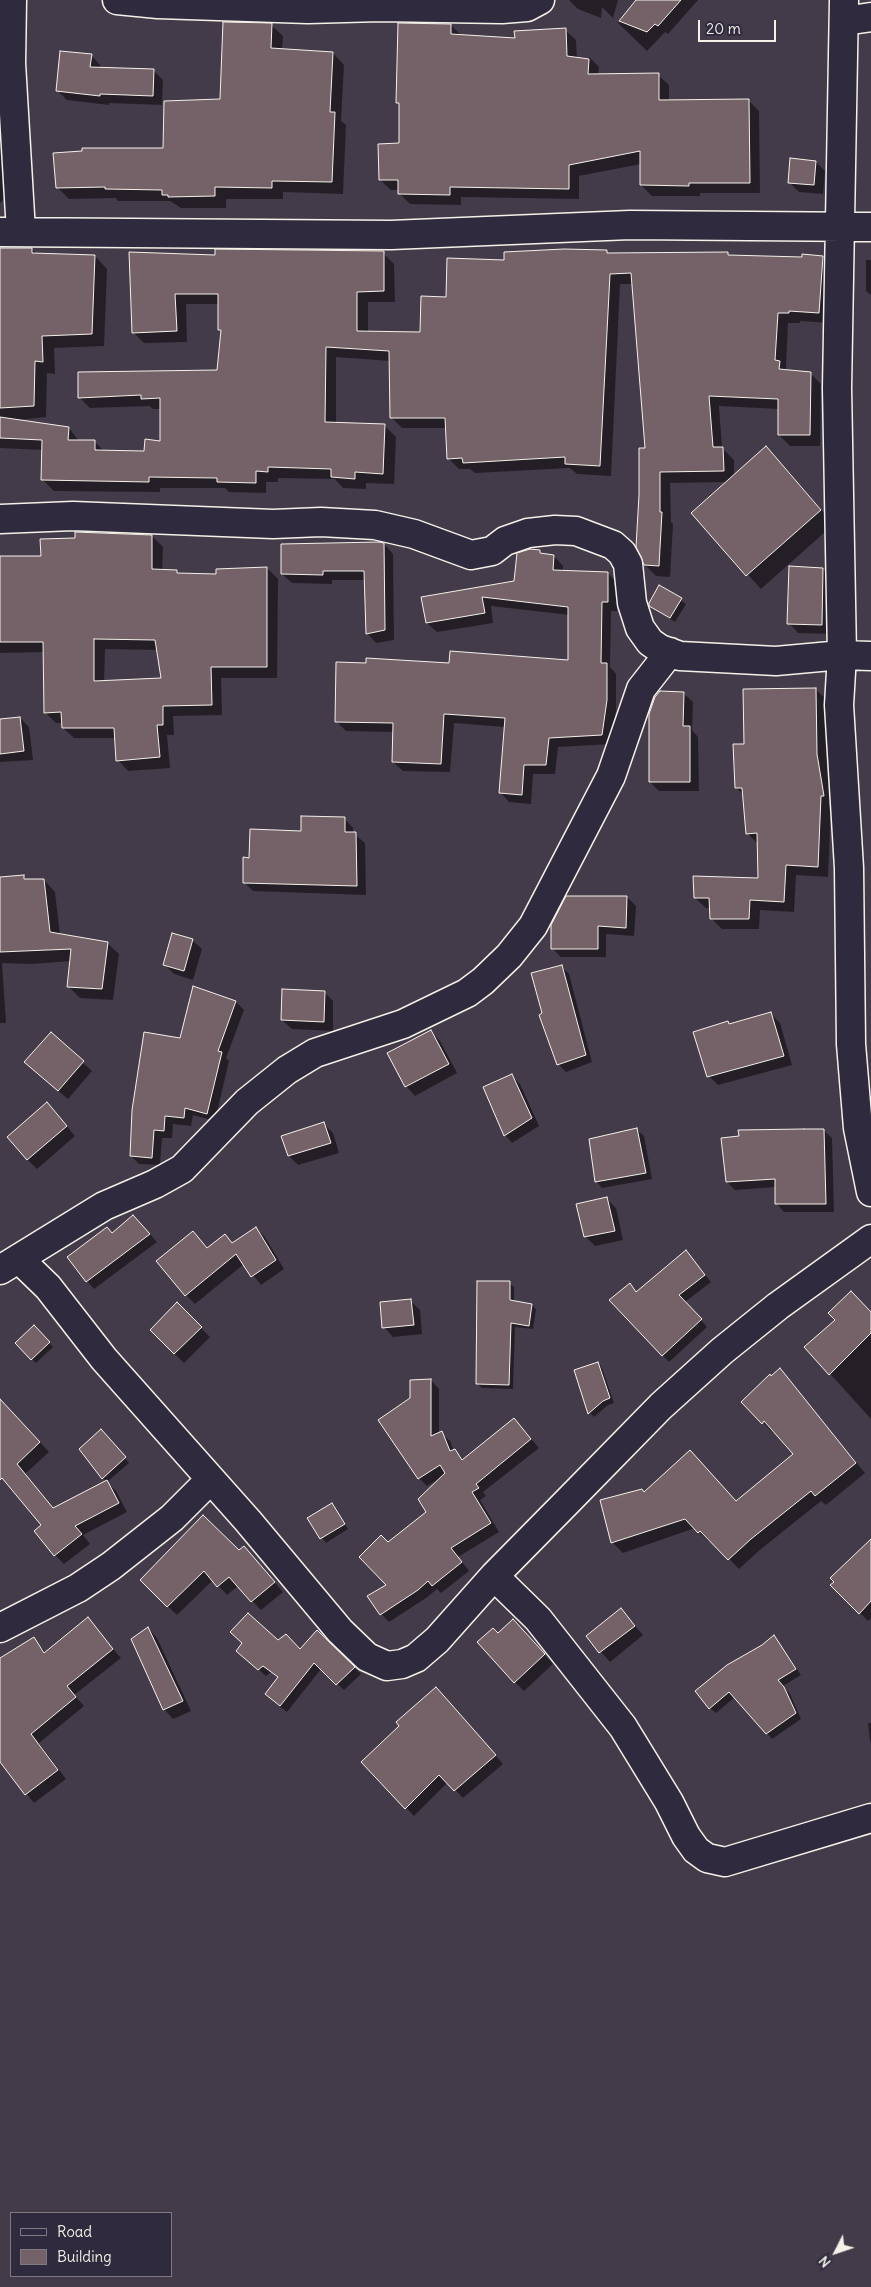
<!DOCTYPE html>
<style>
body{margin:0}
#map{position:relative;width:871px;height:2287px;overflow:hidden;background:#443b4a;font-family:Delius,sans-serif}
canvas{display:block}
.legend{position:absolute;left:10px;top:2212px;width:162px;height:65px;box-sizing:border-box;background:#2f2a3d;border:1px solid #7e7a81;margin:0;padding:6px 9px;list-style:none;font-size:15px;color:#f4f1e8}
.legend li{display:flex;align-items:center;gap:10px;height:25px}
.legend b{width:25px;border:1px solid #7e7a81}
.north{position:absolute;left:811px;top:2227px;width:50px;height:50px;-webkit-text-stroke:4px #2f2a3d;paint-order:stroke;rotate:229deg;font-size:14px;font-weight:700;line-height:20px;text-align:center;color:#f4f1e8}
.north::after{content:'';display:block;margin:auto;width:18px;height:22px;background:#f4f1e8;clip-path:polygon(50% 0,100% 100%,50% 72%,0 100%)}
.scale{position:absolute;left:698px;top:20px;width:78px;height:22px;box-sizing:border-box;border:2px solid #f4f1e8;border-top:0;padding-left:6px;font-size:15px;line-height:18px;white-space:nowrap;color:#f4f1e8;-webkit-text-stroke:4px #2f2a3d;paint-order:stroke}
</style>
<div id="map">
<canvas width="871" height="2287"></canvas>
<ul class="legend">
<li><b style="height:6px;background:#2f2a3d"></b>Road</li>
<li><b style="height:14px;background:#756269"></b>Building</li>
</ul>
<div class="north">N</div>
<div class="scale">20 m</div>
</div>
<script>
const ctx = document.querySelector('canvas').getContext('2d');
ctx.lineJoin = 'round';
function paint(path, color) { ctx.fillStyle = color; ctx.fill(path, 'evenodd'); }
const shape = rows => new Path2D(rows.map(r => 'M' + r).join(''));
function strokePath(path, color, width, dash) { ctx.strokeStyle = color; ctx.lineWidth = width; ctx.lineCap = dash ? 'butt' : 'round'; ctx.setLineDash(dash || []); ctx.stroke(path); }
const shadow = shape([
 [569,0,618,0,613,18,602,7,601,18,578,9],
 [638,0,698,0,668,34,665,32,647,51,618,23],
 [271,25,283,36,282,50,333,53,344,65,341,121,346,125,343,194,283,192,283,199,226,199,226,208,181,208,170,201,118,201,116,198,69,199,57,187,164,149,222,100],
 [451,25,462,36,516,40,565,30,576,40,577,59,587,60,589,57,599,67,598,75,658,75,669,85,669,101,749,101,759,111,760,193,700,193,700,196,652,196,641,185,641,164,579,176,579,199,461,197,461,205,410,204,399,193,399,190,391,190,380,180,400,144,401,106,397,102],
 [91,55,100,65,100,69,154,71,163,80,162,105,109,103,109,105,67,100,58,91],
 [0,140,9,149,14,191,0,203],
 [816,162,825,171,823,194,799,192,789,182],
 [0,248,32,249,37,254,95,256,107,269,104,346,54,348,55,374,47,373,46,417,17,420,69,428,79,441,94,441,104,451,145,453,161,443,161,409,153,409,149,406,90,408,79,397,218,371,222,332,219,330,220,304,186,304,187,342,144,343,133,332,217,256,383,253,394,264,395,302,368,302,368,332,422,334,447,298,506,261,606,252,609,254,727,254,730,256,803,259,823,257,834,268,830,323,800,321,800,323,788,323,786,368,789,371,810,373,821,384,820,446,790,446,779,435,779,409,719,406,722,448,734,460,734,476,780,462,834,524,761,589,692,513,727,482,670,483,671,522,673,524,670,577,656,576,645,565,646,449,633,284,620,284,611,476,577,474,570,468,475,473,470,469,459,469,448,458,446,428,402,428,391,417,390,361,336,357,336,423,385,426,396,437,394,484,366,483,366,489,343,488,335,479,278,478,278,482,266,482,266,493,229,492,225,488,160,488,160,492,54,491,43,480,43,450,0,448],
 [866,260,871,260,871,295,866,291],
 [152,536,163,547,162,571,177,571,180,574,217,575,267,568,278,579,277,678,221,678,222,715,173,716,174,735,167,735,170,768,128,771,118,760,116,738,74,738,63,728,63,723,56,723,45,712,44,652,0,653,0,557,42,557],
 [105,649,157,650,162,679,104,682],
 [384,544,393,554,394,640,376,643,367,633,366,580,332,580,332,584,292,583,282,574],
 [540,551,543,555,554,556,563,566,563,572,608,573,617,583,617,611,611,611,610,667,616,674,616,710,611,744,558,747,555,774,533,774,531,804,509,802,500,792,505,727,454,723,450,772,403,771,393,762,394,732,346,731,336,721,451,665,569,661,570,615,491,606,493,623,437,632,427,623,423,598,516,582],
 [823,569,832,578,831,634,798,633,789,623],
 [660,587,686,604,675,622,650,605],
 [815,689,826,699,827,765,834,806,831,806,828,877,796,875,794,912,760,910,759,929,722,929,711,918,711,908,706,908,695,898,759,879,759,845,747,833,744,795,736,788,745,745],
 [683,693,693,702,692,730,698,737,699,791,659,791,650,782],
 [20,718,29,727,33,760,0,762,0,720],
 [344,818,353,828,353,833,365,843,366,895,253,891,244,882,250,859,302,832],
 [23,876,28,881,44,880,55,892,60,935,107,943,119,954,113,1000,80,998,68,986,71,961,32,964,2,963,6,1023,0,1023,0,878],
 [627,897,636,906,634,936,606,934,606,957,561,957,552,948],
 [192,940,202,949,193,980,174,974,164,964],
 [562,967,569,974,592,1062,566,1072,558,1064,543,1013],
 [194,988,236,1002,244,1010,226,1058,229,1061,215,1121,193,1115,191,1126,173,1124,172,1138,162,1138,160,1165,139,1164,131,1156,181,1039],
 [324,992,333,1001,333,1031,292,1029,282,1020],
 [771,1014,780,1023,792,1065,718,1085,709,1076,727,1022,730,1025],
 [430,1031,440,1041,457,1073,415,1096,406,1086],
 [51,1034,92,1071,68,1099,35,1071],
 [512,1076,520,1084,539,1126,512,1143,505,1135],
 [56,1113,75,1136,37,1169,27,1159],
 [324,1124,333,1133,339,1153,298,1165,289,1156],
 [637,1130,644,1136,652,1179,602,1188,596,1181],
 [823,1130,832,1138,834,1212,784,1212,776,1203,776,1187,735,1190,727,1182],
 [606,1198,616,1208,623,1240,595,1246,585,1236],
 [141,1224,157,1242,94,1289,87,1281,113,1234],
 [256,1228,265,1237,284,1269,261,1285,244,1264,195,1304,186,1295,193,1232,208,1249,232,1244],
 [686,1252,711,1282,685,1302,707,1327,669,1362,611,1301,629,1285,637,1293],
 [509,1283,514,1287,514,1302,531,1305,536,1309,533,1329,515,1327,513,1389,482,1388,477,1384],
 [410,1301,420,1310,422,1334,393,1337,384,1327],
 [177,1304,210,1337,184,1363,151,1330],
 [871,1313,871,1419,806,1347],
 [34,1327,53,1347,36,1363,16,1343],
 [598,1363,602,1368,614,1403,608,1405,594,1417,590,1413,576,1370],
 [780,1370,865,1473,826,1505,821,1501,761,1549,739,1569,711,1540,709,1542,695,1528,623,1553,613,1543,601,1501,642,1490,645,1493,737,1503,794,1454,775,1431,773,1433,743,1402],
 [431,1380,439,1389,439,1434,441,1433,450,1441,454,1451,464,1460,514,1419,539,1448,483,1492,486,1496,480,1500,499,1532,458,1557,469,1571,441,1593,437,1589,426,1598,389,1622,381,1614,388,1585,388,1544,428,1512,439,1479,427,1486,419,1478,412,1398],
 [0,1409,14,1414,49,1452,25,1474,54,1509,107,1482,103,1478,105,1435,129,1463,107,1482,116,1491,127,1512,83,1535,90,1544,64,1564,55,1555,43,1526,0,1447],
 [332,1505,348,1529,326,1543,309,1519],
 [871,1542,871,1618,868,1621,832,1585],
 [244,1547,283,1592,261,1610,238,1586,227,1595,213,1580,177,1615,141,1580,239,1552],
 [621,1610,643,1635,610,1662,587,1636],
 [88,1619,121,1658,74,1695,84,1706,39,1743,66,1779,34,1803,0,1760,0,1659,34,1639,46,1653],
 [148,1628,157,1638,191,1711,173,1719,164,1709],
 [522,1630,553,1664,524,1691,515,1682,498,1634],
 [317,1632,361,1674,344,1690,321,1669,287,1712,273,1701,279,1678,271,1672,266,1676,244,1657,278,1642,300,1651],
 [774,1636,801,1675,783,1686,790,1694,801,1719,772,1739,735,1697,716,1713,710,1708,763,1646],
 [868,1723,871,1723,871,1742,870,1741],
 [477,1734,503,1764,463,1798,448,1782,414,1816,363,1762]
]);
const building = shape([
 [636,0,681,0,658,26,655,24,647,32,619,21,636,0],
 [223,22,272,23,271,48,333,52,330,112,335,112,332,182,272,181,272,188,215,187,215,196,168,197,168,195,162,195,162,190,105,189,105,187,56,188,53,153,82,151,82,148,163,148,164,101,220,99,223,22],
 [398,23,451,24,451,34,515,38,514,31,566,28,567,56,589,59,588,74,659,73,659,100,749,99,750,183,689,183,689,186,640,185,640,151,569,165,569,189,450,187,450,195,398,194,398,180,379,180,378,144,399,143,399,103,396,103,398,23],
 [60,51,92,54,90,67,154,69,153,96,100,94,100,96,56,91,60,51],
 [790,158,816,161,814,185,788,183,790,158],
 [0,248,32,248,32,253,95,255,92,334,42,336,43,362,35,361,34,406,0,408,0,248],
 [215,249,384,251,384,291,357,292,357,331,420,332,421,296,446,297,447,258,504,260,504,252,564,249,607,250,607,253,728,252,728,255,802,257,802,254,823,256,819,313,789,311,789,313,778,313,775,360,780,361,779,369,811,372,810,435,778,435,778,399,709,396,713,447,723,447,724,471,660,472,660,512,662,512,659,566,644,565,636,547,639,495,639,448,645,448,631,273,610,274,600,466,565,464,565,457,463,463,462,458,447,459,445,418,390,418,389,351,326,347,325,422,385,424,383,474,355,472,355,479,331,477,331,469,268,467,268,472,256,471,256,483,217,482,217,478,149,477,149,482,41,480,42,440,0,438,0,417,69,427,68,440,95,440,95,450,144,451,145,439,160,441,160,398,141,399,141,395,78,398,78,372,217,370,221,330,218,330,218,294,175,294,177,331,132,333,129,252,215,255,215,249],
 [766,446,821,510,746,576,691,513,766,446],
 [75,532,152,535,152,569,177,570,177,573,216,574,216,569,267,567,267,667,211,667,212,705,163,706,163,725,157,725,160,757,116,761,114,728,62,728,61,712,44,713,43,642,0,642,0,556,41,556,40,539,75,538,75,532],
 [94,639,155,640,161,678,94,681,94,639],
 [379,542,384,543,385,630,366,634,364,571,323,571,323,575,281,574,281,544,379,542],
 [530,549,540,550,540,553,554,555,553,570,608,572,608,602,602,602,601,663,607,663,607,700,602,735,549,738,546,765,524,765,522,795,499,793,505,718,444,714,441,764,392,762,393,723,335,722,336,662,366,663,366,658,449,663,450,651,568,660,568,607,482,597,485,613,426,623,421,597,514,581,517,553,530,549],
 [789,566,823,568,822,625,787,624,789,566],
 [659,585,682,598,670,618,649,606,649,603,659,585],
 [816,688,817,754,824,796,821,796,818,867,786,865,784,902,750,900,749,919,710,919,709,898,694,898,693,876,758,878,757,833,746,834,742,788,735,788,733,744,744,744,743,689,816,688],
 [660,691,684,692,683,726,690,726,690,782,649,782,649,714,655,697,660,691],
 [20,717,24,751,0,754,0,719,20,717],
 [301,816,345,817,345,832,356,832,357,886,243,883,243,857,249,858,250,829,301,831,301,816],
 [24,875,24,879,44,879,50,932,108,942,102,989,67,987,71,949,0,952,0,877,24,875],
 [566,896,627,896,626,928,598,926,598,949,551,949,551,925,566,896],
 [172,933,193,939,184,971,163,965,172,933],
 [562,965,586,1055,557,1065,539,1015,542,1013,531,973,562,965],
 [193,986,236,1001,218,1051,222,1052,207,1114,185,1108,184,1118,165,1116,164,1131,154,1130,152,1158,130,1156,132,1110,144,1032,180,1038,193,986],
 [282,989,325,991,324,1022,281,1020,282,989],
 [771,1012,784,1056,707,1077,693,1032,728,1021,729,1024,771,1012],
 [431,1030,449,1064,405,1087,387,1053,431,1030],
 [51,1032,84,1061,58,1091,24,1062,51,1032],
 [512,1074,532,1118,504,1136,483,1087,512,1074],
 [47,1102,67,1126,27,1160,7,1137,47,1102],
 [324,1122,331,1143,288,1156,281,1136,324,1122],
 [637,1128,646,1173,595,1182,589,1139,637,1128],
 [804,1129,824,1129,826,1204,775,1204,775,1179,726,1182,721,1138,739,1136,738,1130,804,1129],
 [607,1197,615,1231,584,1237,576,1204,607,1197],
 [133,1215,150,1234,86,1282,67,1257,107,1227,112,1233,133,1215],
 [256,1227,276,1260,251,1277,236,1254,185,1296,156,1261,193,1231,207,1248,225,1234,232,1243,256,1227],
 [686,1250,705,1275,679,1295,702,1319,662,1356,609,1300,630,1283,636,1292,686,1250],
 [477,1281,510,1281,510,1300,532,1304,529,1326,511,1323,509,1385,476,1384,477,1281],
 [851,1291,871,1312,871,1333,829,1375,804,1347,835,1320,828,1313,851,1291],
 [411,1299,414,1325,382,1328,380,1302,411,1299],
 [177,1302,202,1327,174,1354,150,1330,177,1302],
 [34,1325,50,1342,31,1360,15,1343,34,1325],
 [598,1362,610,1398,603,1401,588,1414,574,1370,598,1362],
 [780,1368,856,1463,815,1496,811,1491,751,1539,728,1560,700,1531,698,1533,685,1519,611,1543,600,1500,642,1489,644,1492,690,1450,736,1501,793,1454,764,1421,762,1424,741,1402,770,1374,771,1376,780,1368],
 [431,1379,431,1436,442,1431,450,1451,455,1449,462,1460,514,1418,531,1439,476,1484,479,1488,472,1492,491,1523,451,1548,462,1562,432,1586,428,1581,418,1590,380,1615,367,1596,386,1585,359,1557,381,1535,388,1542,426,1512,418,1499,445,1473,440,1465,418,1479,378,1420,410,1398,410,1380,431,1379],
 [0,1399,40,1442,17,1464,53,1508,107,1480,119,1503,75,1526,82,1534,54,1556,34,1531,41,1525,2,1478,0,1480,0,1399],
 [101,1429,126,1457,102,1479,79,1449,101,1429],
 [332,1503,345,1524,320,1539,307,1518,332,1503],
 [203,1515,239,1550,244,1546,275,1582,251,1602,229,1577,217,1587,204,1571,167,1607,140,1580,203,1515],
 [871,1539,871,1601,859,1614,830,1585,834,1582,830,1578,871,1539],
 [621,1608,635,1626,599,1653,586,1636,621,1608],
 [248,1613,278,1640,286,1634,300,1649,317,1630,355,1667,336,1685,314,1663,280,1706,265,1694,278,1677,263,1666,258,1670,236,1651,242,1643,230,1632,248,1613],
 [88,1617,113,1649,67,1686,76,1697,31,1734,58,1770,25,1795,0,1762,0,1658,34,1637,44,1653,88,1617],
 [513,1619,545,1654,514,1683,477,1642,493,1628,498,1633,513,1619],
 [148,1627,183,1701,163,1710,131,1639,148,1627],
 [774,1635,796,1669,778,1680,784,1687,796,1713,766,1734,729,1692,709,1709,695,1691,727,1665,762,1645,774,1635],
 [436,1687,496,1755,454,1791,439,1775,405,1809,361,1762,399,1726,396,1722,436,1687]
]);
const minor = shape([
 [12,0,11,63,21,232],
 [117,0,158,4,308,9,380,7,502,9,527,7,540,0],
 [844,0,837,388,842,655,839,705,849,868,851,1044,858,1128,871,1192],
 [844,21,871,17],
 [0,232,391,235,630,225,871,227],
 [0,519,73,516,273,524,321,522,375,525,414,534,471,555,492,551,505,541,528,533,555,530,576,531,613,545,622,553,628,564,632,603,640,628,650,642,660,649,680,656,776,661,842,655,871,656],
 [19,1259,48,1287,104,1359,248,1521,340,1631,367,1657,387,1666,402,1664,416,1658,437,1640,494,1576,568,1501,661,1406,722,1351,778,1306,871,1239],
 [0,1270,104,1206,155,1184,182,1169,247,1102,287,1070,315,1053,403,1024,467,993,483,981,509,956,533,926,611,776,641,689,670,652],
 [494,1576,538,1619,623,1727,669,1802,686,1836,696,1850,707,1858,725,1862,871,1818],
 [0,1628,78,1588,111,1566,172,1518,210,1480]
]);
paint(shadow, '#0007');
paint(building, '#756269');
strokePath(building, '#f4f1e8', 1);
strokePath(minor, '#f4f1e8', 31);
strokePath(minor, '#2f2a3d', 28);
</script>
